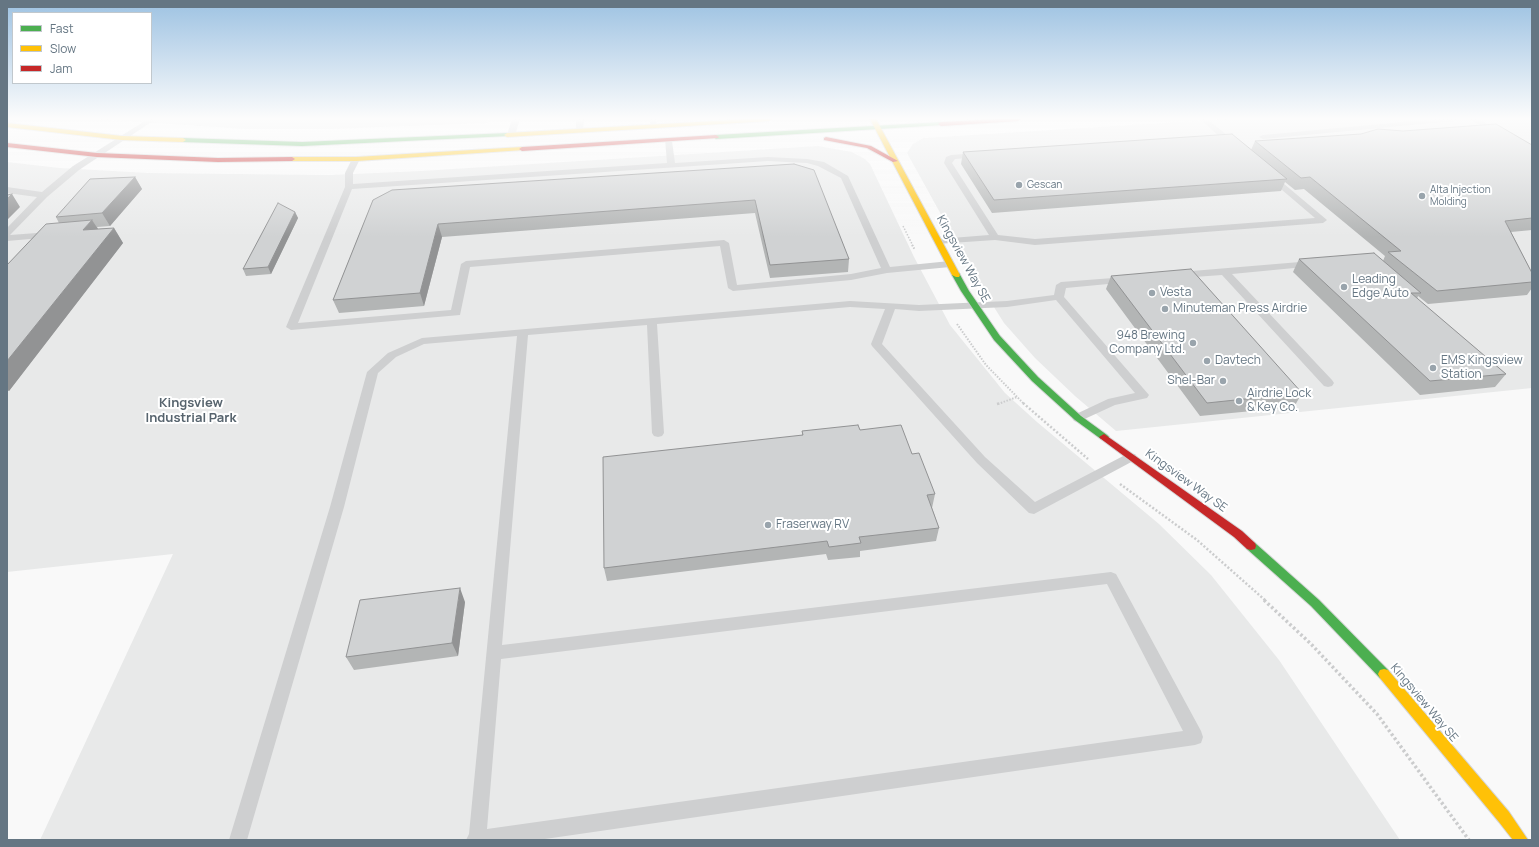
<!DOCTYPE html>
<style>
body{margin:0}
#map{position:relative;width:1539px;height:847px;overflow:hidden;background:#f9f9f9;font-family:Manrope,sans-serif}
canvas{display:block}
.frame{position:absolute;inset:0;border:8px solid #657683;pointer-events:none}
.legend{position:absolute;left:12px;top:12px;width:140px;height:72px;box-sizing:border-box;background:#fff;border:1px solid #c1c8cd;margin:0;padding:5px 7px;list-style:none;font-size:12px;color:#657683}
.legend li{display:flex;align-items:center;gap:8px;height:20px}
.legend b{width:20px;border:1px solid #c1c8cd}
</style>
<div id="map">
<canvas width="1539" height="847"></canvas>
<div class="frame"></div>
<ul class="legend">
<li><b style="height:5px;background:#4caf50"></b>Fast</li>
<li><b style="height:5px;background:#ffc107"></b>Slow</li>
<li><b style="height:5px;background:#c62828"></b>Jam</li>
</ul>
</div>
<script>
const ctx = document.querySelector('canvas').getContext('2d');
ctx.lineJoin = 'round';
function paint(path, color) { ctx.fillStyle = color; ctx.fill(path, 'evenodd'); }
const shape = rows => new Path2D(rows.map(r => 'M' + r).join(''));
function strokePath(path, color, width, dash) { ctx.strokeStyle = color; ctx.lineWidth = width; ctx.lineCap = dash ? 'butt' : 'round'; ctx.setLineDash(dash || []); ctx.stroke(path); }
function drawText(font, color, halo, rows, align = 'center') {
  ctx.font = font + ' Manrope,sans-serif'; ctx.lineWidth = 4; ctx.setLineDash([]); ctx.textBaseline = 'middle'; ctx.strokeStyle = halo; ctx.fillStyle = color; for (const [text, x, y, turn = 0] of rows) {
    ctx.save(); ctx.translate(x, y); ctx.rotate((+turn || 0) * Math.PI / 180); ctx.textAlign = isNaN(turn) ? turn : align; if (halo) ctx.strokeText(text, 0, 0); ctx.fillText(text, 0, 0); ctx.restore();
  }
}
const built = shape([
 [96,119,489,119,487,123,331,129,246,129],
 [1228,119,1532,119,1532,388,1116,431,1075,396,1035,358,1004,323,980,285,907,153,913,144,923,138],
 [818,146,852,152,865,159,870,164,914,257,950,325,1005,393,1037,422,1159,524,1211,575,1279,660,1400,840,40,840,173,554,7,572,7,162,60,168,149,173,329,175,421,171]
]);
const pathFar3 = shape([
 [903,226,913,246]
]);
const pathFar2 = shape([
 [912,245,915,250],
 [957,324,986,365,1024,404],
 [998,404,1017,397]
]);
const pathFar1 = shape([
 [1023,403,1088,459],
 [997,404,1001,403],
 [1120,484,1197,540,1266,601]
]);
const path = shape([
 [1264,600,1311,644,1377,714,1469,840]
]);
const lane = shape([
 [148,119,156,119,79,170,47,197,10,235,50,232,55,235,53,237,7,241,7,228,37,197,7,193,7,187,42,192,73,166,148,119],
 [512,119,520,119,515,135,511,137,507,135,512,119],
 [576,119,584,119,583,132,576,130,576,119],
 [650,119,656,119,657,128,651,128,650,119],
 [1200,119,1207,119,1237,143,1237,147,1231,147,1200,119],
 [1434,119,1458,119,1454,121,1263,139,1259,137,1263,135,1434,119],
 [1470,119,1479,119,1503,133,1496,135,1470,119],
 [665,139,672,141,675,163,768,157,807,159,824,162,848,176,890,267,950,261,955,264,950,267,887,273,851,280,733,291,728,288,720,246,470,267,460,315,291,330,286,327,345,187,345,173,353,157,360,159,353,173,353,184,667,163,665,139],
 [768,161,807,163,818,166,841,178,881,268,851,274,737,285,729,243,724,240,466,261,461,264,451,310,298,323,352,189,768,161],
 [977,153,980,153,980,157,955,159,952,163,998,235,1035,239,1315,218,1268,178,1268,174,1271,173,1327,220,1323,223,1035,245,995,240,936,244,936,240,939,239,989,235,944,163,946,157,951,155,977,153],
 [1312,261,1315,262,1317,264,1315,266,1232,274,1332,380,1334,383,1332,386,1328,387,1324,386,1222,275,1180,278,1175,275,1180,272,1312,261],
 [1126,277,1129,278,1131,280,1129,282,1066,288,1064,297,1149,395,1147,398,1115,405,1078,422,1074,421,1072,418,1074,415,1108,399,1135,393,1056,300,1007,307,919,311,895,309,882,344,985,457,1035,502,1127,454,1135,454,1137,457,1135,460,1034,514,1029,513,977,463,872,346,871,344,885,309,850,307,657,324,664,433,662,436,658,437,654,436,652,433,647,325,528,335,502,645,1111,572,1116,574,1201,731,1203,737,1201,743,1195,745,538,840,466,840,469,834,517,336,424,344,396,357,378,373,344,507,247,840,229,840,330,507,367,372,388,353,422,338,850,301,919,305,1007,301,1054,295,1056,285,1061,282,1126,277],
 [1107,584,1183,731,487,829,501,659,1107,584]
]);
const fast = shape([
 [941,122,944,124,943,125,716,139,713,137,716,135,941,122],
 [507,133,510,135,509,136,302,146,183,142,180,140,183,138,302,142,507,133],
 [953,273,959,273,969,291,1000,336,1038,377,1081,416,1107,435,1109,437,1107,439,1101,439,1075,420,1032,381,994,340,961,291,952,275,953,273],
 [1251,542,1255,543,1319,600,1388,670,1390,674,1388,678,1384,679,1380,678,1311,606,1247,549,1246,546,1247,543,1251,542]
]);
const slow = shape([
 [748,119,772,119,769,121,507,137,504,135,507,133,748,119],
 [870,119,876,119,960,275,959,277,956,277,952,275,870,119],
 [7,123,122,136,183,138,186,140,183,142,122,140,7,127,7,123],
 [522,147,525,149,524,150,356,161,292,161,289,159,292,157,356,157,522,147],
 [1384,669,1388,670,1509,812,1528,840,1513,840,1499,822,1380,678,1378,674,1380,670,1384,669]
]);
const jam = shape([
 [998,119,1021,119,1018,121,941,126,938,124,941,122,998,119],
 [716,135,719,137,718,138,522,151,519,149,522,147,716,135],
 [826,137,871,146,898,161,893,162,867,148,824,140,824,138,826,137],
 [7,143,97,153,218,158,292,157,295,159,292,161,218,162,97,157,7,147,7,143],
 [1104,434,1242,531,1255,543,1256,546,1255,549,1251,550,1247,549,1234,537,1101,439,1099,437,1104,434]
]);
const wall = shape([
 [1255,141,1532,145,1532,230,1511,232,1532,273,1532,288,1527,295,1428,304,1418,296,1417,299,1506,374,1495,387,1420,395,1293,272,1299,259,1383,261,1385,256,1304,189,1295,190,1285,182,1281,191,992,213,961,164,963,152,1251,150],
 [794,164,849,259,848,272,770,278,755,213,442,237,424,306,339,313,333,300,373,200],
 [135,177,142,189,110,226,97,227,98,229,114,228,123,243,9,391,7,391,7,265,59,223,56,217],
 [295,212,298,218,271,274,246,276,243,269],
 [1111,276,1302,393,1294,407,1200,416,1106,289],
 [860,430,912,454,935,494,932,508,939,528,936,541,860,551,860,557,828,560,826,554,607,581,604,568,802,435,802,431],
 [465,602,458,656,354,670,346,657]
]);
const shadedWall = shape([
 [135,177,142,189,110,226,102,213],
 [12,194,20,207,7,220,7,199],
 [295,212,298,218,271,274,268,267],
 [92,220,102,235,83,230],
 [438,224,442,237,424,306,420,293],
 [114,228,123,243,9,391,7,388,7,361],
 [460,588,465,602,458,656,452,643]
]);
const building = shape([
 [1496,124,1532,145,1532,218,1505,221,1532,273,1532,282,1437,291,1388,252,1401,251,1310,177,1301,178,1255,141,1361,134,1378,129,1403,131,1496,124],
 [1232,134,1287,179,994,200,963,152,1232,134],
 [794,164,814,170,849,259,770,265,755,200,438,224,420,293,333,300,373,200,392,190,794,164],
 [135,177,102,213,56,217,90,179,135,177],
 [12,194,7,199,7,195,12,194],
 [278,203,295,212,268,267,243,269,278,203],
 [92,220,83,230,114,228,7,361,7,265,46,224,92,220],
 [1374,253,1421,293,1411,293,1506,374,1430,381,1299,259,1374,253],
 [1191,269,1302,393,1207,403,1111,276,1191,269],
 [858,425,860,430,901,425,912,454,919,453,935,494,927,495,939,528,859,537,861,543,829,547,827,541,604,568,603,457,803,435,802,431,858,425],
 [460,588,452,643,346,657,360,600,460,588]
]);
const markers = [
 [1019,185,4,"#99a4ac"],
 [1422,196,4,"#99a4ac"],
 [1344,287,4,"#99a4ac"],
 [1152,293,4,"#99a4ac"],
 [1165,309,4,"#99a4ac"],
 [1193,343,4,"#99a4ac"],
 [1207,361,4,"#99a4ac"],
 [1433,368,4,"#99a4ac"],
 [1223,381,4,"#99a4ac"],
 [1239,401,4,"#99a4ac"],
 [768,525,4,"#99a4ac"]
];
const farPoinames = [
 ["Gescan",1027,185],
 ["Alta Injection",1430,190],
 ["Molding",1430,202]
];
const streetNames = [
 ["Kingsview Way SE",963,259,61],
 ["Kingsview Way SE",1186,481,36],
 ["Kingsview Way SE",1424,703,50]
];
const poiNames = [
 ["Leading",1352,280],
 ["Edge Auto",1352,294],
 ["Vesta",1160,293],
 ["Minuteman Press Airdrie",1173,309],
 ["948 Brewing",1185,336,"right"],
 ["Company Ltd.",1185,350,"right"],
 ["Davtech",1215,361],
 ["EMS Kingsview",1441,361],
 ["Station",1441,375],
 ["Shel-Bar",1215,381,"right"],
 ["Airdrie Lock",1247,394],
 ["& Key Co.",1247,408],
 ["Fraserway RV",776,525]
];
const neighbourhoodNames = [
 ["Kingsview",191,403],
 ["Industrial Park",191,418]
];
paint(built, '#e8e9e9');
strokePath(fast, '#d5d6d7', 2);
strokePath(slow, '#d5d6d7', 2);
strokePath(jam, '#d5d6d7', 2);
strokePath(pathFar3, '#cbcccd', 1.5, [1.5, 1.5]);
strokePath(pathFar2, '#cbcccd', 2, [1.5, 1.5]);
strokePath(pathFar1, '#cbcccd', 2.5, [2, 2]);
strokePath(path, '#cbcccd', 3.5, [2.5, 2.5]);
paint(lane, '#cecfd0');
paint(fast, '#4caf50');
paint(slow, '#ffc107');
paint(jam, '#c62828');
paint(wall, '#b3b5b5');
paint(shadedWall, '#929394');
paint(building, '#d0d2d3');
strokePath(building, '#929394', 1);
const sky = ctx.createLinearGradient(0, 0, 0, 237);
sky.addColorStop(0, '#9dc2e2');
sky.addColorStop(0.5, '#fcfcfc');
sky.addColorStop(1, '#fcfcfc00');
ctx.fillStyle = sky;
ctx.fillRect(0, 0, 1539, 237);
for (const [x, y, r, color] of markers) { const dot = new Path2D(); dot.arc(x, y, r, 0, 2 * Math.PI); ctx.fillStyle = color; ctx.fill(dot); strokePath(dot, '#fff', 1.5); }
drawText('10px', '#657683', '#fff', farPoinames, 'left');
drawText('12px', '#657683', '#fff', streetNames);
drawText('12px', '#657683', '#fff', poiNames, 'left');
drawText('bold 13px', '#57646e', '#fff', neighbourhoodNames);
</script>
